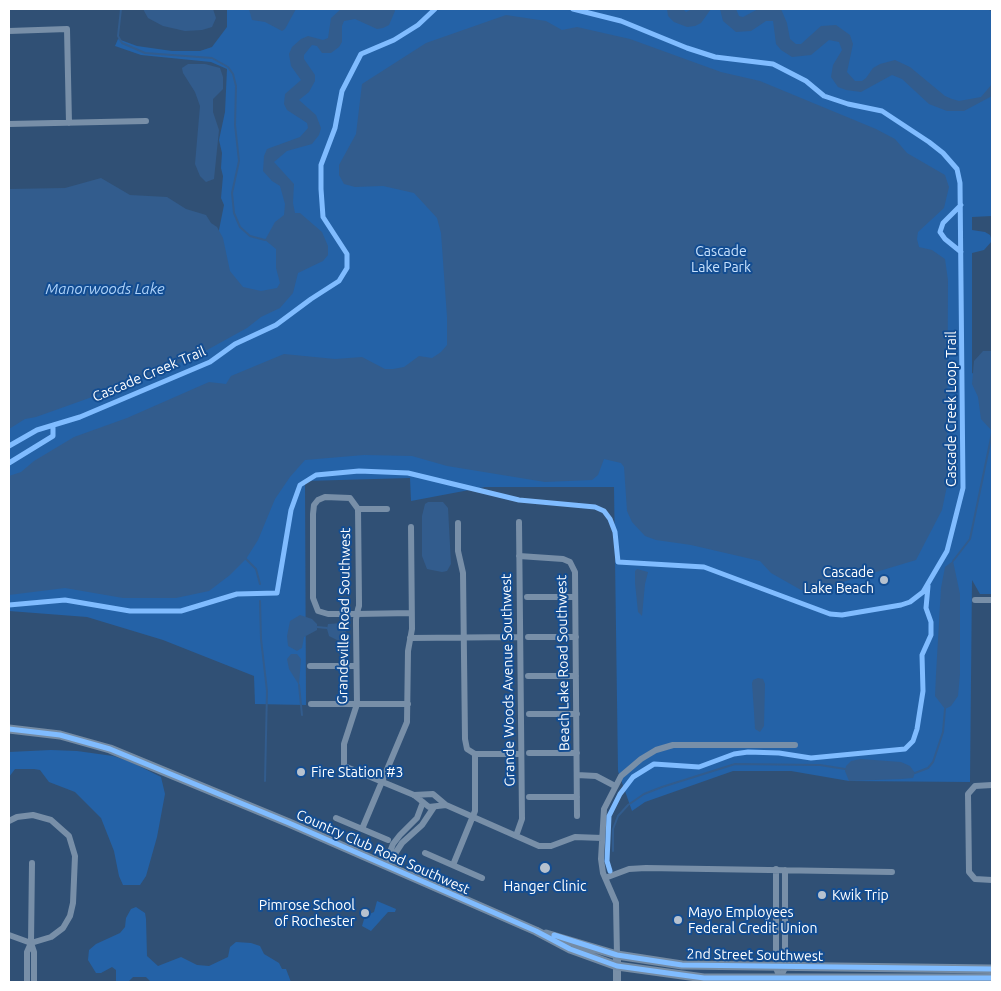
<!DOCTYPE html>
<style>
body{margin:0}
#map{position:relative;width:1001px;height:991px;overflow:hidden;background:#305075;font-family:Ubuntu,sans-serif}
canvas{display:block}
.frame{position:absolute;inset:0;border:10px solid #fff;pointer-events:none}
</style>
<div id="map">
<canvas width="1001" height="991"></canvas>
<div class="frame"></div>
</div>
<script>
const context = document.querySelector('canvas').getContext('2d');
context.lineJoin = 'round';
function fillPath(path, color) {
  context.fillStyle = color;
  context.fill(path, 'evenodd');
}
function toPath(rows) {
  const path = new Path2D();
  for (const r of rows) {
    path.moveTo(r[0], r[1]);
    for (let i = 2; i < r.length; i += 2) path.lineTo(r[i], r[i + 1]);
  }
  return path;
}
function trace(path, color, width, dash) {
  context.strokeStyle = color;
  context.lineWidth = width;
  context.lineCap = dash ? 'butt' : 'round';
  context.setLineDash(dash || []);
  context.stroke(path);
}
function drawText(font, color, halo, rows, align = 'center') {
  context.font = font + ' Ubuntu,sans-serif';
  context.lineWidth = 4;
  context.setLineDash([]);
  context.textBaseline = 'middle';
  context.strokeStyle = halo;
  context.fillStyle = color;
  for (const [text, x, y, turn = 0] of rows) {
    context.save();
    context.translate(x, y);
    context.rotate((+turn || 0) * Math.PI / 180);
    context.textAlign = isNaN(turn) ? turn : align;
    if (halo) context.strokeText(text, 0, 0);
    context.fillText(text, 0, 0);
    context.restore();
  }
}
fillPath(toPath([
 [227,9,986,9,992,11,992,216,972,217,972,230,985,232,990,235,992,241,984,250,972,253,972,373,992,384,992,594,980,594,972,580,970,782,849,781,791,771,733,771,645,802,632,811,618,771,614,487,485,487,411,501,410,478,305,481,306,705,255,704,254,676,163,640,87,617,9,611,9,345,196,345,224,205,221,198,223,176,221,168,222,153,219,140,225,112,227,69,211,62,141,55,115,46,118,39,137,46,172,51,200,51,212,47,227,27],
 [51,750,77,751,113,756,131,762,161,777,165,794,157,837,146,876,140,885,123,885,119,876,114,851,101,818,75,792,49,782,40,770,34,769,15,769,9,777,9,752],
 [377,901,396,909,395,912,388,912,371,931,362,926,365,916,374,912],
 [136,907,145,913,146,919,147,956,158,966,181,957,197,965,209,966,228,957,230,947,236,942,251,943,260,946,264,954,279,963,282,969,286,969,291,982,151,982,146,977,133,977,128,982,116,982,116,970,112,967,101,973,96,973,88,960,89,950,96,944,120,933,125,927,126,918,131,909]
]), '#2462a7');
fillPath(toPath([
 [143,9,213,9,216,18,212,27,202,30,185,31,163,26,148,18],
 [249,9,296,9,285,29,282,31,265,22,252,20],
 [341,9,394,9,395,11,389,25,383,28,377,29,355,19,344,21,342,26,342,42,339,47,331,53,322,53,317,46,312,45,304,55,304,59,315,75,315,81,309,92,299,100,316,115,321,128,319,135,312,144,287,151,274,162,294,184,293,203,295,213,300,213,322,232,328,246,328,255,323,261,298,273,293,293,280,308,261,317,247,328,198,355,137,381,36,417,25,419,9,429,9,189,65,188,101,178,130,195,167,197,186,209,206,215,211,223,217,227,223,238,230,271,243,287,261,291,277,288,280,283,276,268,276,249,265,240,275,222,284,215,285,204,280,186,272,181,263,171,264,156,267,149,300,137,308,128,307,123,287,110,284,104,285,94,301,80,291,66,289,54,292,47,301,39,308,36,323,40,328,38,331,18],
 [667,9,683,9,686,12,692,9,711,9,701,23,695,26,687,27,674,22,668,16],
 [720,9,736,9,739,16,743,17,758,9,781,9,787,23,790,39,796,44,801,44,821,26,836,25,850,35,853,44,847,72,855,81,862,81,866,78,873,68,880,64,895,60,910,67,945,96,952,99,959,101,981,97,992,84,992,96,964,111,947,111,929,104,902,79,892,75,861,92,846,90,838,87,831,77,833,65,842,50,839,42,829,40,811,55,792,57,781,50,776,44,773,21,766,21,751,31,736,32,723,21],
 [506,15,546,21,562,30,577,27,630,39,721,72,760,81,876,129,895,139,907,153,945,175,949,187,944,208,918,232,917,239,919,247,932,250,945,259,948,280,947,486,942,510,916,560,813,591,801,590,771,573,760,561,691,545,656,540,645,536,632,522,627,511,624,467,621,463,604,459,598,475,592,480,545,482,447,466,412,456,364,455,305,460,290,477,275,499,258,540,246,559,230,575,209,591,176,598,123,598,65,588,9,595,9,476,21,472,34,461,74,437,127,418,209,382,226,384,231,376,284,354,335,359,362,357,385,369,393,369,404,367,419,356,432,358,441,352,447,345,447,317,441,233,437,218,414,193,383,186,355,187,344,184,339,175,339,165,356,134,362,84,426,43],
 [188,64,205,64,220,68,223,77,223,89,213,99,213,112,219,130,214,179,206,182,200,176,195,164,200,106,195,92,183,73,182,68],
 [983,351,992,351,992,431,981,419,978,397,972,384,974,361],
 [428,502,443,502,448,508,451,564,447,571,442,572,427,569,422,556,422,516,425,504],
 [953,561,960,594,960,674,958,696,951,706,945,709,935,696,936,674,941,588,945,567],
 [637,569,648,572,645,584,642,616,638,612,635,583,635,571],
 [300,615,312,619,317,624,317,630,304,637,302,648,297,651,288,646,287,636,290,621],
 [343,623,347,634,346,640,337,640,329,636,327,629,328,624],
 [291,654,297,654,301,659,299,685,289,669,287,659],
 [758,678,763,679,765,684,764,726,760,732,755,729,754,712,752,683,753,680],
 [861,759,901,762,910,766,915,773,913,778,901,779,849,781,845,771,846,766,851,761]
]), '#325c8d');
trace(toPath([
 [121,9,118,36,122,43,145,53,212,58,228,67,233,74,236,86,235,125,239,161,232,193,234,213,240,227,250,236,265,240],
 [246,559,256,569,260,584],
 [953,561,970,539,992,433],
 [260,601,261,639,267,691,265,781],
 [317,627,327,628],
 [299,685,302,715],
 [915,773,928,768,933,762,943,732,945,709],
 [613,851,613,829,618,816,628,805,644,794,662,787,735,764,820,765,845,769]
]), '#325c8d', 2);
trace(toPath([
 [9,31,67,29,69,123],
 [9,124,146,121],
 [358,509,387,509],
 [458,523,458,551,463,573,465,739,467,749,475,754],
 [519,556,563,559,570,562,575,572,577,816],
 [527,597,575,597],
 [975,600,992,600],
 [411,613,357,614,328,614,318,611,313,598,313,514,314,505,318,500,325,497,350,498,358,509,359,602,359,606,358,609,356,619,356,624,357,704,344,744,344,766,414,795,429,807,446,805],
 [528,637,576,637],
 [410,638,519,637],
 [310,666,356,666],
 [528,676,576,676],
 [311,704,408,704],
 [529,714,577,714],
 [529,753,577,753],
 [475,754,521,754],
 [577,775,596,776,615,786],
 [992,785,975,786,968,794,969,872,975,879,992,880],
 [414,795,433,794,446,805,539,846,551,846,575,837,602,838],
 [529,797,577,797],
 [336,818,388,840],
 [9,821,17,817,33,815,51,820,69,836,75,856,73,903,70,916,63,928,51,937,31,943,9,935],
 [362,829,407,722,408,651,412,629,411,527],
 [516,836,522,819,519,522],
 [425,853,482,878],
 [453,865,475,811,475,754],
 [387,866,402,843,422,825,434,807],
 [387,866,388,857,393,844,400,835,417,818,423,802],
 [776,869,776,968,780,978],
 [605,878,629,869,646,868,892,872],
 [31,943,34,952,34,982],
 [617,955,616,903,603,873,601,859,604,809,621,776,641,759,656,750,673,745,795,745],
 [780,978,785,968,785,870],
 [27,982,27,952,31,943,32,863]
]), '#788fa8', 6);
trace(toPath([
 [617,955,617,982]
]), '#788fa8', 8);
trace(toPath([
 [9,729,60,735,110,749,289,823,536,931,570,949,617,966,704,978,992,978],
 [546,934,617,955,682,965,992,969]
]), '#748ba4', 9);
trace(toPath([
 [961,205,943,223,940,232,945,239,961,252],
 [9,446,37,430,80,417,210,362,235,344,276,325,311,299,339,281,347,268,347,254,323,217,321,189,321,165,335,128,342,91,361,54,394,40,418,25,435,9],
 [9,463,53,436,53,425],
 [9,605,65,600,130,611,181,611,237,594,277,593,291,510,300,485,316,475,359,471,408,473,519,500,595,507,604,511,610,519,615,532,618,562,704,567,830,614,842,615,901,605,910,602,923,592,947,551,963,488,960,183,957,169,943,153,929,142,882,111,848,104,824,96,806,81,773,64,715,57,687,48,621,21,573,9],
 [9,729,60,735,110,749,289,823,536,931,570,949,617,966,704,978,992,978],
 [610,871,607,861,609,816,620,794,633,777,654,764,699,767,734,754,748,752,779,753,811,758,905,749,913,741,917,729,923,691,922,655,931,635,931,622,926,608,928,586],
 [554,935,617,955,682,965,992,969]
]), '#80bcff', 5);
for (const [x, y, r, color] of [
 [884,580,5,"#b7c2cf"],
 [301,772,5,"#b7c2cf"],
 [545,868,6,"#b7c2cf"],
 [822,895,5,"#b7c2cf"],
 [365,913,5,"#b7c2cf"],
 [678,920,5,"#b7c2cf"]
]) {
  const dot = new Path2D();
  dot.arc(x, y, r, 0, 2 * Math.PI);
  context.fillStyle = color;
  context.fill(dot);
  trace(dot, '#134d92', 2);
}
drawText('14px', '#c7e1fd', '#134d92', [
 ["Cascade",721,251],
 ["Lake Park",721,267]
]);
drawText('14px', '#fff', '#134d92', [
 ["Cascade Creek Trail",149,374,-23],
 ["Cascade Creek Loop Trail",951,409,-90],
 ["Grandeville Road Southwest",344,616,-89],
 ["Beach Lake Road Southwest",563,663,-91],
 ["Grande Woods Avenue Southwest",508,680,-91],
 ["Country Club Road Southwest",383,852,24],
 ["2nd Street Southwest",755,955,1]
]);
drawText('14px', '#fff', '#134d92', [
 ["Cascade",874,572,"right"],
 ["Lake Beach",874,588,"right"],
 ["Fire Station #3",311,772],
 ["Hanger Clinic",545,886,"center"],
 ["Kwik Trip",832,895],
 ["Pimrose School",355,905,"right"],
 ["of Rochester",355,921,"right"],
 ["Mayo Employees",688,912],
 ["Federal Credit Union",688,928]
], 'left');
drawText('italic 15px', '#acd1f9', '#134d92', [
 ["Manorwoods Lake",105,289]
]);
</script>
